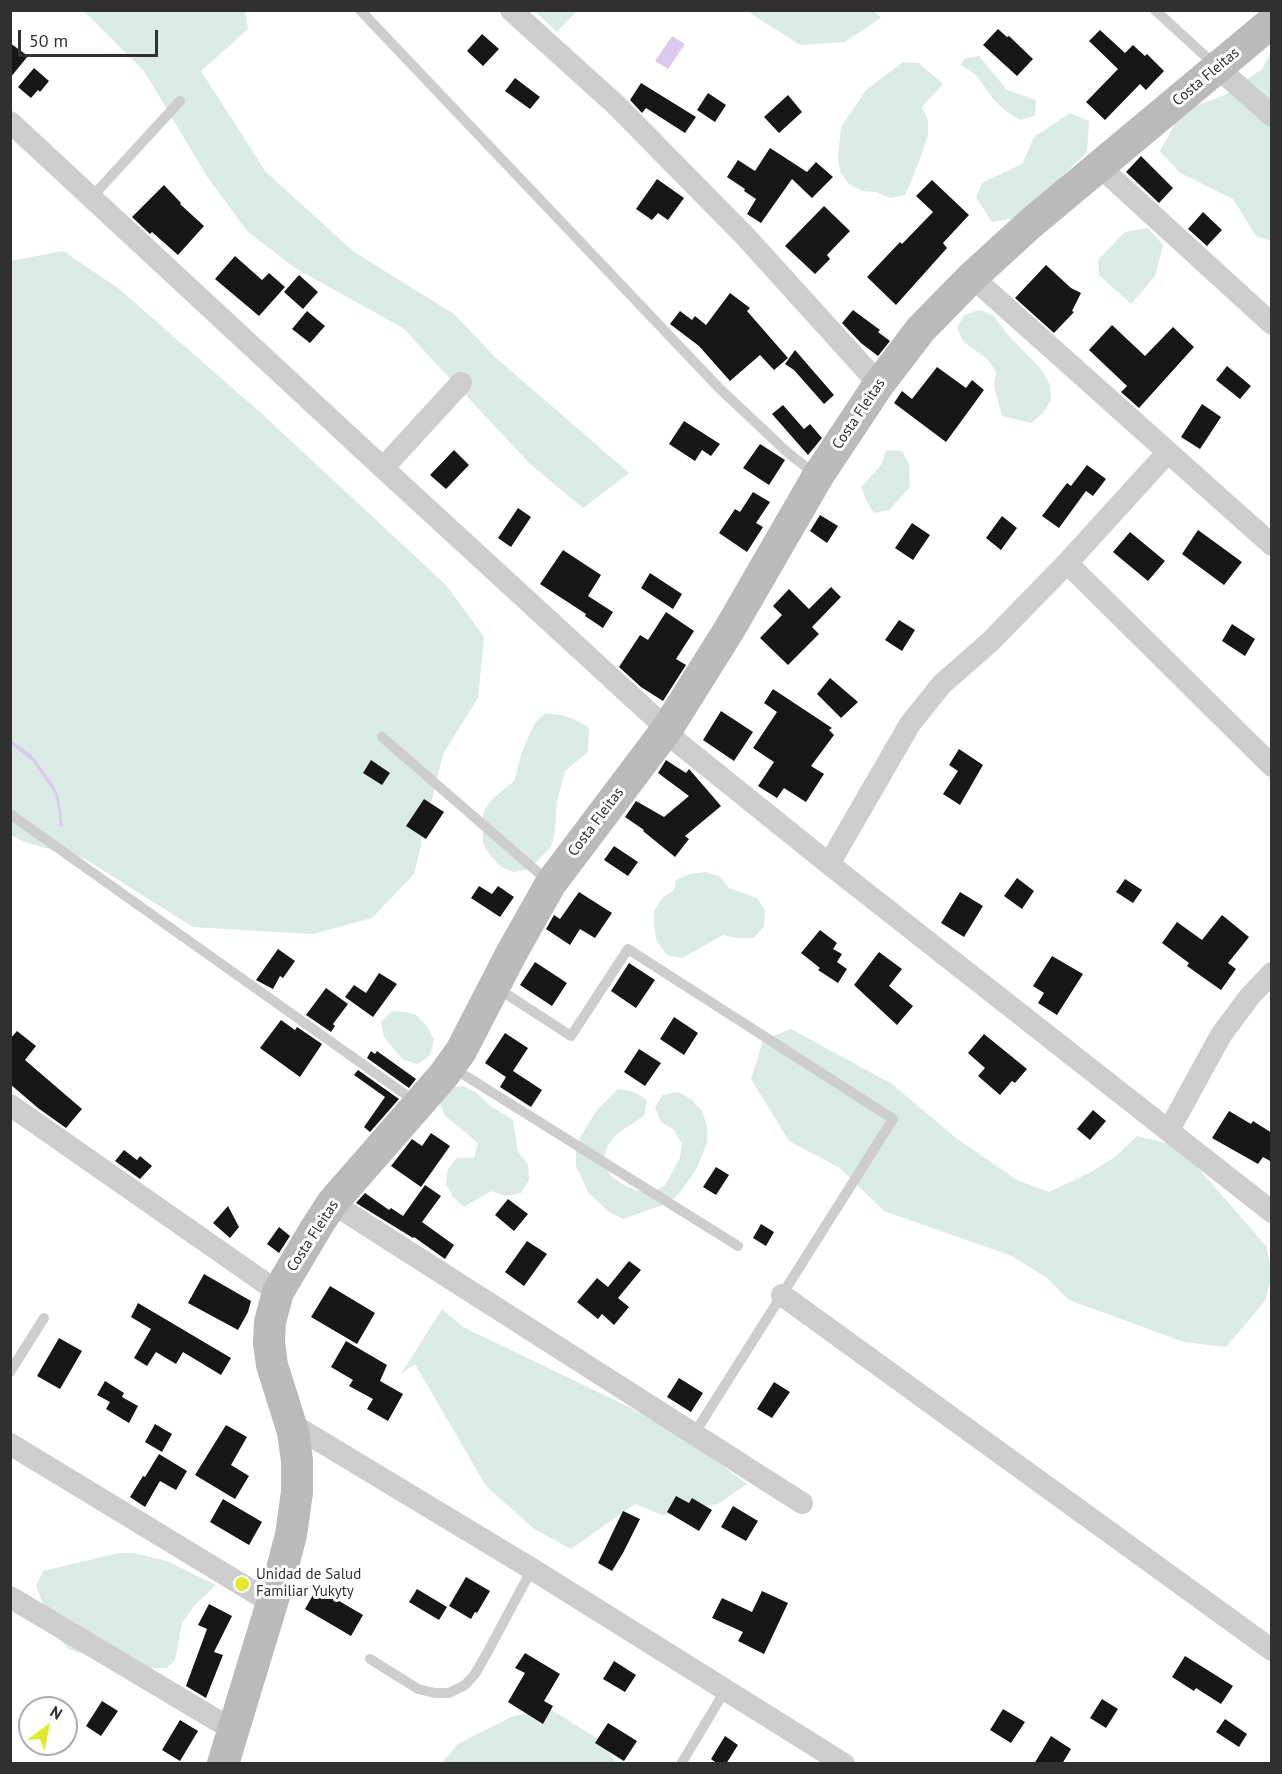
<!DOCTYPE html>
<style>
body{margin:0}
#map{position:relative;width:1282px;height:1774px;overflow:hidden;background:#fff;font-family:"PT Sans",sans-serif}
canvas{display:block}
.frame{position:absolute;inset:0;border:12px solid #303030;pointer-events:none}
.north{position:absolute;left:18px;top:1696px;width:60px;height:60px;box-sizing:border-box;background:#fff;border:2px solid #acacac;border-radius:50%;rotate:32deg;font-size:16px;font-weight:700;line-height:24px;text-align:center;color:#303030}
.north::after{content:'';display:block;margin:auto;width:21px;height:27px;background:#e0ea2e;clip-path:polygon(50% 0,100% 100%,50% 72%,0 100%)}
.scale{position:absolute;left:18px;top:30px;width:140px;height:27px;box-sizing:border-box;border:3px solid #303030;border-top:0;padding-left:8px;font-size:18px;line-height:21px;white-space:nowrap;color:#303030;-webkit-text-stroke:4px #fff;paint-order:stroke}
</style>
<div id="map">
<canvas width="1282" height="1774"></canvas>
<div class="frame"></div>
<div class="north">N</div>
<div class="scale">50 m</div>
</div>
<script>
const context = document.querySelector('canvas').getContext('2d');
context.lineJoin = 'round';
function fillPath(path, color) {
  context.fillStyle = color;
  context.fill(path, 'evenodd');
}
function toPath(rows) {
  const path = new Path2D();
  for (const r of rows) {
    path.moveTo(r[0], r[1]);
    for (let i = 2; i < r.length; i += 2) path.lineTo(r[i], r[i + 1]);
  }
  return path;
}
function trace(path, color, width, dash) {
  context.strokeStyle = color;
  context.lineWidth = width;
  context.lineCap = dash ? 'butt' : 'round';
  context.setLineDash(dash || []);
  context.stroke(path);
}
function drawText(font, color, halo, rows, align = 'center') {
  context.font = font + ' "PT Sans",sans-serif';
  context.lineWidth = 6;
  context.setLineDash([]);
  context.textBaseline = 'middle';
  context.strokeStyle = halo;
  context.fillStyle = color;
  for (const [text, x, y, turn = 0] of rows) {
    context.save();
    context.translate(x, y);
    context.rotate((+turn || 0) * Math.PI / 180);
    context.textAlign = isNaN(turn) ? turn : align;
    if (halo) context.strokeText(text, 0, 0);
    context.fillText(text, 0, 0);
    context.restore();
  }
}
fillPath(toPath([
 [84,11,245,11,248,29,201,71,266,172,354,252,454,314,495,357,629,473,583,508,531,465,403,328,295,268,247,231,208,178,144,71],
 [535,11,577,11,557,32],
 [747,11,874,11,881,18,845,42,800,45],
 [1271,52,1271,241,1256,236,1233,199,1180,173,1160,151,1182,111,1225,95,1262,69],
 [979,56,1007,90,1036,100,1035,116,1020,120,1006,111,994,100,976,75,961,65,964,59],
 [903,62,919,63,943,84,922,107,928,121,928,136,912,180,905,195,890,198,876,192,862,191,849,184,840,172,838,157,841,127,866,90],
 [1070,113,1089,121,1087,152,1020,217,992,222,976,197,982,183,1022,164,1034,137],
 [1148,228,1163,245,1155,276,1131,304,1099,275,1098,260,1125,232],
 [63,251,118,288,261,413,446,585,484,637,478,698,443,754,414,874,372,918,313,934,193,927,85,859,24,842,11,835,11,261],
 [979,310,993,315,1009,336,1043,371,1050,385,1051,400,1043,413,1031,423,1002,416,994,386,996,371,987,359,963,341,957,328,964,315],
 [886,450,902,451,909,464,910,487,889,510,874,513,866,500,861,487,881,465],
 [545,713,561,715,576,720,589,728,588,752,565,771,557,801,555,831,551,847,529,869,514,872,501,867,490,855,483,843,483,813,491,800,514,781,522,752,534,724],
 [705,872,719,876,729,888,757,898,765,910,764,926,754,938,738,938,723,935,682,958,667,955,657,942,654,927,654,911,662,898,674,890,676,880,690,874],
 [392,1011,407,1012,416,1015,427,1026,434,1040,430,1055,418,1064,403,1060,384,1037,381,1022],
 [791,1029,892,1084,956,1138,1017,1180,1049,1192,1091,1172,1115,1157,1137,1136,1179,1146,1266,1246,1272,1274,1265,1301,1226,1347,1184,1342,1069,1300,1047,1278,1012,1256,884,1211,840,1168,789,1141,751,1079,763,1040],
 [463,1086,477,1093,488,1104,513,1120,518,1152,528,1164,529,1180,521,1193,505,1196,491,1191,464,1207,453,1197,446,1184,448,1169,457,1158,474,1158,478,1143,444,1115,439,1100,447,1088],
 [618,1089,634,1092,647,1100,644,1116,618,1133,608,1145,603,1160,610,1175,622,1184,636,1190,652,1193,665,1185,680,1158,682,1144,674,1130,661,1122,655,1108,662,1095,678,1092,691,1099,702,1111,707,1126,707,1142,696,1170,678,1195,666,1204,623,1219,610,1213,588,1192,576,1166,576,1151,581,1136,597,1110],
 [442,1309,463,1327,629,1407,684,1437,747,1484,718,1504,662,1515,635,1504,571,1549,534,1529,486,1486,415,1364,401,1374],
 [118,1553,133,1553,167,1561,216,1585,195,1605,182,1623,175,1660,166,1668,127,1669,69,1649,55,1635,36,1586,43,1571],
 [552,1710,598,1739,617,1763,441,1764,458,1744,513,1716]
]), '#daeae4');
fillPath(toPath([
 [672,36,685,44,668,69,655,61],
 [10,740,31,754,54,786,59,798,63,827,60,827,57,803,54,792,33,762,11,744]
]), '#dcc9ed');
fillPath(toPath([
 [998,29,1007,37,1009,36,1033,59,1017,76,983,45],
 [1100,30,1125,53,1133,45,1145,56,1147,54,1164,71,1146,90,1140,84,1105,120,1086,102,1118,69,1089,41],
 [482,34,499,49,483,66,467,51],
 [10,43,28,56,10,78],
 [34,68,49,81,40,92,38,90,31,98,18,87],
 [515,78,540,97,530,109,505,91],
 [641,83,696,117,685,133,646,108,642,113,630,100],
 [708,93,726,105,715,122,697,110],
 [788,95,802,112,779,133,764,117],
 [770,148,807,172,816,162,833,177,812,198,792,179,761,223,747,214,756,199,744,191,745,189,727,177,738,160,755,171],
 [1141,156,1173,188,1159,203,1126,172],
 [657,179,684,198,668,220,658,213,652,220,636,209],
 [932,180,969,215,943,243,947,248,896,305,867,277,900,242,902,244,933,212,916,196],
 [164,185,181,203,180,204,204,226,178,255,152,232,150,234,132,217],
 [824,206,850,231,827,255,830,259,815,274,785,246],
 [1203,212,1222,230,1207,246,1188,229],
 [235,256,262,280,269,273,285,287,259,316,215,279],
 [1046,265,1071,288,1081,293,1072,311,1074,312,1054,333,1015,298],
 [299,275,318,292,303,309,284,292],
 [730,293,750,308,747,311,788,358,774,370,760,355,730,381,699,346,670,324,680,311,692,320,695,316,706,325],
 [853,310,880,330,878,332,890,341,878,356,861,343,842,323],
 [307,311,325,326,310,343,292,329],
 [1112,325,1145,356,1173,327,1194,347,1139,408,1121,392,1127,386,1089,350],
 [795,350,834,395,824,404,794,370,785,364],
 [1227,366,1251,386,1240,399,1216,380],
 [937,367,966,388,972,380,984,390,946,442,894,403,902,391,912,399],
 [1202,404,1221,417,1200,449,1181,437],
 [783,405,804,429,810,424,822,438,808,455,772,414],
 [684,421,720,444,711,456,702,450,695,461,669,444],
 [760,444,785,460,769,485,743,468],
 [454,450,469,465,446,489,430,475],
 [1087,465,1106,479,1093,496,1086,491,1059,528,1042,516,1067,483,1071,486],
 [753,492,770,502,756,523,763,527,747,552,719,533,735,509,740,512],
 [518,508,531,517,511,547,498,538],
 [820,515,838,526,827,543,810,531],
 [1002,516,1017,528,1001,550,986,538],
 [912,523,930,535,913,560,895,548],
 [1198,530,1242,562,1224,585,1182,554],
 [1130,532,1165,561,1148,581,1113,552],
 [563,550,601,575,588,596,613,612,603,628,585,616,586,614,540,584],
 [650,573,682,594,673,609,641,588],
 [831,587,841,597,812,627,819,634,788,665,760,638,782,615,773,606,789,589,809,609],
 [666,612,694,631,676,659,686,665,663,701,641,687,619,667,640,635,648,640],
 [899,620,915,630,902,651,885,640],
 [1232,624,1255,639,1245,656,1222,641],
 [830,678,858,702,841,718,817,694],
 [773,689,832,728,829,730,834,735,811,766,824,774,806,802,784,788,777,798,758,786,774,762,753,748,777,712,764,703],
 [721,711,753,732,734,761,703,740],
 [959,749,983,765,960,805,943,794,958,771,949,765],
 [371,760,390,773,382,785,363,773],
 [666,760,686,773,689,769,721,806,685,836,689,839,675,857,643,831,644,830,625,817,636,801,664,817,689,796,658,773],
 [424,799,444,812,426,839,406,826],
 [614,846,638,862,628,876,604,860],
 [1017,878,1034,891,1022,909,1004,896],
 [1125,879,1142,890,1133,903,1116,892],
 [479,886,492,894,498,886,514,897,500,917,471,898],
 [579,892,612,913,595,938,580,929,570,945,546,929,554,915,560,919],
 [960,892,983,906,964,937,941,923],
 [1222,915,1249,937,1228,963,1236,969,1221,990,1187,966,1189,963,1162,943,1177,922,1202,940],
 [820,930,837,943,833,949,842,954,837,962,847,969,838,983,818,970,820,968,801,953],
 [278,949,295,961,283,978,280,976,273,989,256,980],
 [879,952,902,969,889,986,913,1006,897,1025,854,985],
 [1052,956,1083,974,1057,1015,1038,1003,1044,993,1033,986],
 [535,962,567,983,552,1006,520,985],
 [629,963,655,980,636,1008,611,991],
 [379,973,397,984,373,1017,345,997,354,985,366,993],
 [326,988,348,1004,333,1024,335,1026,331,1032,306,1015],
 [674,1017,698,1033,684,1055,660,1039],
 [281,1020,295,1030,297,1027,322,1044,300,1077,260,1048],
 [17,1031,36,1046,25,1060,82,1109,66,1128,38,1108,10,1084,10,1039],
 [505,1033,528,1048,513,1071,542,1090,531,1107,500,1087,506,1077,485,1063],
 [984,1034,1027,1069,1015,1083,1012,1081,1000,1095,978,1076,985,1068,968,1053],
 [639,1049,661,1063,645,1086,624,1072],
 [371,1051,375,1054,377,1051,416,1079,409,1088,367,1058],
 [358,1070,399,1099,370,1132,364,1127,385,1097,354,1075],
 [1093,1110,1106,1121,1090,1140,1077,1129],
 [1229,1111,1251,1124,1253,1121,1272,1133,1272,1162,1263,1157,1258,1164,1212,1138],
 [431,1133,450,1146,421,1187,391,1166,412,1139,422,1146],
 [124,1150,137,1160,140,1156,152,1166,140,1179,115,1161],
 [716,1167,729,1175,716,1195,703,1187],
 [425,1185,441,1196,422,1222,454,1245,445,1259,414,1237,413,1238,356,1203,365,1193,389,1210,391,1208,403,1216],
 [508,1199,528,1214,514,1231,495,1215],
 [228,1206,239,1227,230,1238,213,1223],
 [761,1224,774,1232,766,1246,753,1238],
 [279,1227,290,1236,279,1253,267,1244],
 [527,1241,547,1254,524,1286,505,1272],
 [629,1261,641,1270,618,1298,629,1307,614,1325,602,1314,598,1319,577,1302,597,1278,608,1287],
 [204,1274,251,1301,248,1312,238,1330,188,1303],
 [330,1286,375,1313,357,1344,311,1317],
 [138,1303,231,1358,221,1375,183,1352,176,1364,156,1352,147,1366,134,1358,151,1329,131,1317],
 [59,1338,82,1351,60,1389,37,1376],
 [346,1341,387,1365,380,1381,403,1394,388,1421,367,1409,373,1399,349,1386,353,1380,331,1367],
 [679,1378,703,1393,691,1412,667,1397],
 [105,1381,124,1393,122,1397,138,1406,129,1423,106,1409,110,1402,97,1395],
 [774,1382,790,1392,772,1418,757,1409],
 [155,1424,172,1434,162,1452,145,1442],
 [226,1425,247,1437,231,1465,249,1476,235,1499,195,1475],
 [159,1454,187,1471,176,1490,160,1481,145,1507,130,1497,143,1476,145,1477],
 [676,1496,689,1503,692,1498,712,1510,699,1531,667,1512],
 [223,1499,262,1522,249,1545,210,1522],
 [733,1506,758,1521,746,1541,721,1527],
 [623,1511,640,1519,623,1553,612,1571,598,1563],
 [466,1577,490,1591,477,1613,475,1612,471,1619,449,1606],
 [317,1588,363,1615,351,1636,305,1609],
 [417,1589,447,1607,439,1620,409,1602],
 [762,1591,788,1603,764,1654,738,1641,743,1632,712,1618,722,1598,752,1612],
 [209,1604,232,1616,214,1652,223,1655,206,1698,186,1686,207,1629,198,1625],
 [525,1653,560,1674,544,1701,553,1706,543,1724,508,1702,525,1673,515,1668],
 [1185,1656,1233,1686,1221,1704,1196,1688,1194,1691,1172,1677],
 [614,1661,636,1675,625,1692,603,1679],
 [1102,1699,1118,1709,1106,1728,1090,1718],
 [102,1701,118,1711,101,1736,86,1726],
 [1003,1709,1025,1722,1011,1743,990,1730],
 [1225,1719,1247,1734,1239,1747,1216,1732],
 [180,1720,198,1731,180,1761,162,1750],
 [608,1723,637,1741,624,1761,595,1743],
 [725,1736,738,1745,726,1764,718,1764,711,1759],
 [1051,1736,1071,1749,1062,1764,1034,1764]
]), '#171717');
trace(toPath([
 [360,10,719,388,787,452,815,474],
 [1155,10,1215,65],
 [91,198,180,101],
 [382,737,549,882],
 [10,814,416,1102],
 [497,988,571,1036,628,949,893,1119,694,1434],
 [453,1068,738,1246],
 [10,1372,44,1318],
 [370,1659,418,1689,435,1693,449,1693,465,1685,475,1674,487,1653,532,1569],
 [681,1764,726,1689]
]), '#cdcdcd', 10);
trace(toPath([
 [511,10,616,105,745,236,879,384],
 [1217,67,1272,116],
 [10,122,383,468,667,729],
 [1099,166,1272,324],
 [972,277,1272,545],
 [383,468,461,383],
 [1067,563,1272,766],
 [665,732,829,864,1272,1212],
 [829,864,910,724,942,684,990,642,1067,563,1168,452],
 [10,1105,278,1292],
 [1169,1130,1221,1035,1250,996,1272,973],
 [332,1203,802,1503],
 [782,1295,1272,1650],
 [290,1423,532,1569,844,1764],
 [10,1444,272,1603],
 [10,1597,233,1730]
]), '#cdcdcd', 22);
trace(toPath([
 [223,1764,281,1573,291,1535,297,1492,297,1461,293,1432,272,1365,269,1343,270,1322,278,1292,316,1228,332,1203,443,1076,461,1051,511,954,551,883,667,729,729,630,818,476,879,384,921,329,972,277,1030,224,1272,22]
]), '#bababa', 32);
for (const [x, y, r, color] of [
 [242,1584,8,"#e0ea2e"]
]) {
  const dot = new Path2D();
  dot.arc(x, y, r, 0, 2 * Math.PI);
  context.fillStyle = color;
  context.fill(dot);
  trace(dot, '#fff', 2);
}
drawText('15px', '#303030', '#fff', [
 ["Costa Fleitas",1206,77,-40],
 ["Costa Fleitas",859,414,-56],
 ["Costa Fleitas",596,822,-53],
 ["Costa Fleitas",313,1236,-57]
]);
drawText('15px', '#303030', '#fff', [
 ["Unidad de Salud",256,1575],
 ["Familiar Yukyty",256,1592]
], 'left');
</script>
